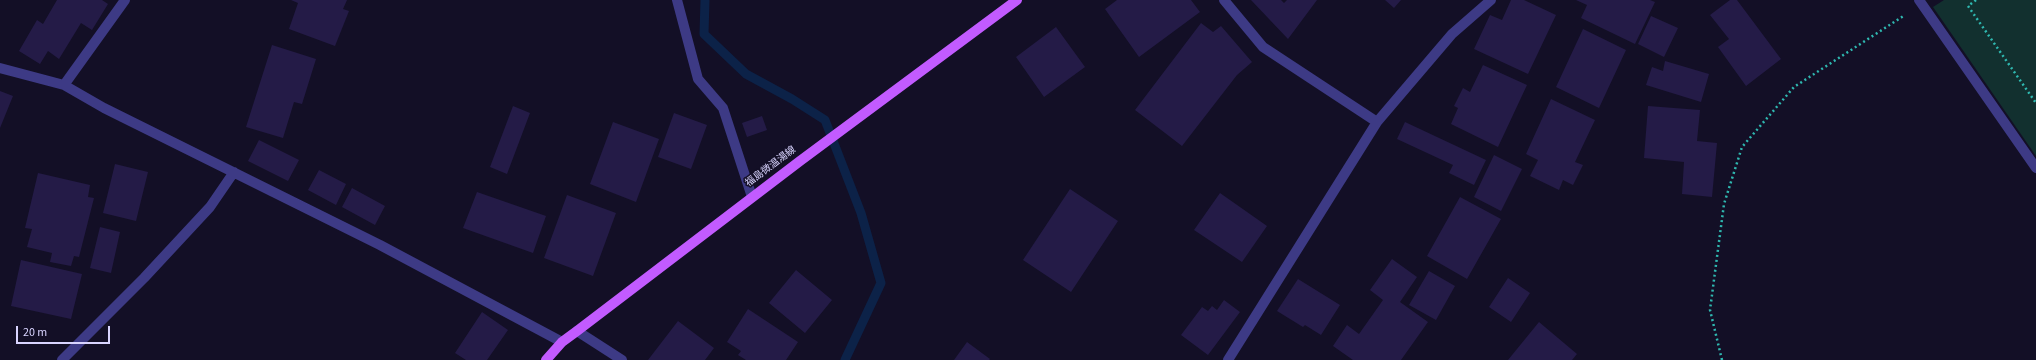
<!DOCTYPE html>
<meta charset="utf-8">
<style>
body{margin:0}
#map{position:relative;width:2036px;height:360px;overflow:hidden;background:#130f26;font-family:"Source Sans 3",sans-serif}
canvas{display:block}
.scale{position:absolute;left:16px;top:326px;width:94px;height:18px;box-sizing:border-box;border:2px solid #d9d4ff;border-top:0;padding-left:5px;font-size:12px;line-height:14px;white-space:nowrap;color:#d9d4ff;-webkit-text-stroke:3px #130f26;paint-order:stroke}
</style>
<div id="map">
<canvas width="2036" height="360"></canvas>
<div class="scale">20 m</div>
</div>
<script>
const context = document.querySelector('canvas').getContext('2d');
context.lineJoin = 'round';
function fillPath(path, color) {
  context.fillStyle = color;
  context.fill(path, 'evenodd');
}
function toPath(rows) {
  const path = new Path2D();
  for (const r of rows) {
    path.moveTo(r[0], r[1]);
    for (let i = 2; i < r.length; i += 2) path.lineTo(r[i], r[i + 1]);
  }
  return path;
}
function trace(path, color, width, dash) {
  context.strokeStyle = color;
  context.lineWidth = width;
  context.lineCap = dash ? 'butt' : 'round';
  context.setLineDash(dash || []);
  context.stroke(path);
}
function drawText(font, color, halo, rows, align = 'center') {
  context.font = font + ' "Source Sans 3","Noto Sans JP",sans-serif';
  context.lineWidth = 3;
  context.setLineDash([]);
  context.textBaseline = 'middle';
  context.strokeStyle = halo;
  context.fillStyle = color;
  for (const [text, x, y, turn = 0] of rows) {
    context.save();
    context.translate(x, y);
    context.rotate((+turn || 0) * Math.PI / 180);
    context.textAlign = isNaN(turn) ? turn : align;
    if (halo) context.strokeText(text, 0, 0);
    context.fillText(text, 0, 0);
    context.restore();
  }
}
fillPath(toPath([
 [1944,0,2036,0,2036,156,1933,7]
]), '#12302f');
trace(toPath([
 [705,0,704,34,746,74,792,99,825,120,861,213,881,283,845,360]
]), '#0c2248', 9);
fillPath(toPath([
 [57,0,102,0,108,4,92,30,81,23,59,59,48,51,40,64,19,51,37,20,43,24],
 [291,0,347,0,343,9,349,11,335,46,289,29,298,3],
 [1117,0,1191,0,1200,12,1139,57,1105,9],
 [1251,0,1281,0,1284,3,1287,0,1317,0,1288,39],
 [1385,0,1401,0,1394,8],
 [1511,0,1524,0,1556,15,1528,74,1474,49,1490,15,1502,20],
 [1576,0,1650,0,1655,2,1635,44,1581,18,1587,5],
 [1730,0,1737,0,1781,59,1746,86,1718,47,1729,39,1710,15],
 [1651,16,1678,28,1664,57,1638,44],
 [1201,23,1213,32,1221,26,1252,62,1237,75,1182,146,1135,110],
 [1056,27,1085,67,1044,97,1016,57],
 [1583,29,1626,50,1599,108,1556,87],
 [272,45,316,59,302,104,294,102,283,138,246,127],
 [1665,61,1709,74,1701,102,1646,85,1652,67,1663,71],
 [1483,65,1527,85,1498,147,1451,124,1458,108,1454,106,1463,88,1470,92],
 [0,91,13,96,0,128],
 [1551,99,1595,120,1575,162,1583,165,1573,185,1563,180,1559,190,1530,176,1538,160,1526,154],
 [513,106,530,113,507,174,490,167],
 [1648,106,1700,110,1697,141,1717,143,1712,197,1682,194,1684,162,1644,158],
 [674,113,707,125,691,169,658,157],
 [762,116,767,130,747,137,742,123],
 [613,122,659,139,636,202,590,184],
 [1405,122,1486,160,1474,185,1449,173,1453,165,1397,139],
 [259,140,299,160,288,181,248,161],
 [1494,155,1522,169,1501,211,1474,197],
 [115,164,148,172,136,221,103,213],
 [319,170,346,184,336,205,308,190],
 [38,173,90,185,88,197,94,198,79,257,74,256,71,266,50,262,52,253,27,247,32,229,25,228],
 [352,188,385,206,375,225,342,207],
 [1070,189,1118,221,1071,292,1023,260],
 [477,192,546,216,533,253,463,228],
 [1220,193,1267,226,1242,262,1194,230],
 [567,195,616,213,593,276,544,258],
 [1460,197,1501,219,1467,279,1427,256],
 [100,227,120,232,111,273,90,268],
 [1392,259,1417,277,1400,302,1428,322,1401,360,1353,360,1333,346,1347,325,1359,334,1383,300,1370,290],
 [21,260,82,274,71,319,11,306],
 [796,270,832,300,805,333,769,303],
 [1429,271,1455,286,1436,320,1409,305],
 [1508,278,1530,293,1511,322,1489,307],
 [1298,279,1340,305,1321,335,1305,325,1303,327,1277,311],
 [1224,300,1240,312,1208,355,1181,335,1202,307,1208,311,1212,306,1217,310],
 [748,309,798,342,786,360,746,360,738,355,741,351,727,342],
 [482,312,508,330,487,360,466,360,455,353],
 [678,321,714,348,705,360,648,360],
 [1539,322,1577,354,1572,360,1508,360],
 [967,342,990,359,989,360,954,360]
]), '#241b47');
trace(toPath([
 [1976,0,1968,6,2036,103],
 [1722,360,1710,310,1724,204,1742,147,1794,87,1905,15]
]), '#2fb8b0', 2.5, [2, 3]);
trace(toPath([
 [677,0,698,79,723,108,752,197],
 [1224,0,1263,47,1377,122],
 [1919,0,2036,168],
 [0,68,64,85,104,108,380,245,562,342],
 [64,85,125,0],
 [577,331,622,360],
 [62,360,144,278,210,207,234,172],
 [1228,360,1377,122,1452,34,1491,0]
]), '#3d3a85', 10);
trace(toPath([
 [546,360,562,342,577,331,800,161,1017,0]
]), '#c25bff', 10);
drawText('10px', '#d9d4ff', '#130f26', [
 ["福島微温湯線",771,167,-37]
]);
</script>
